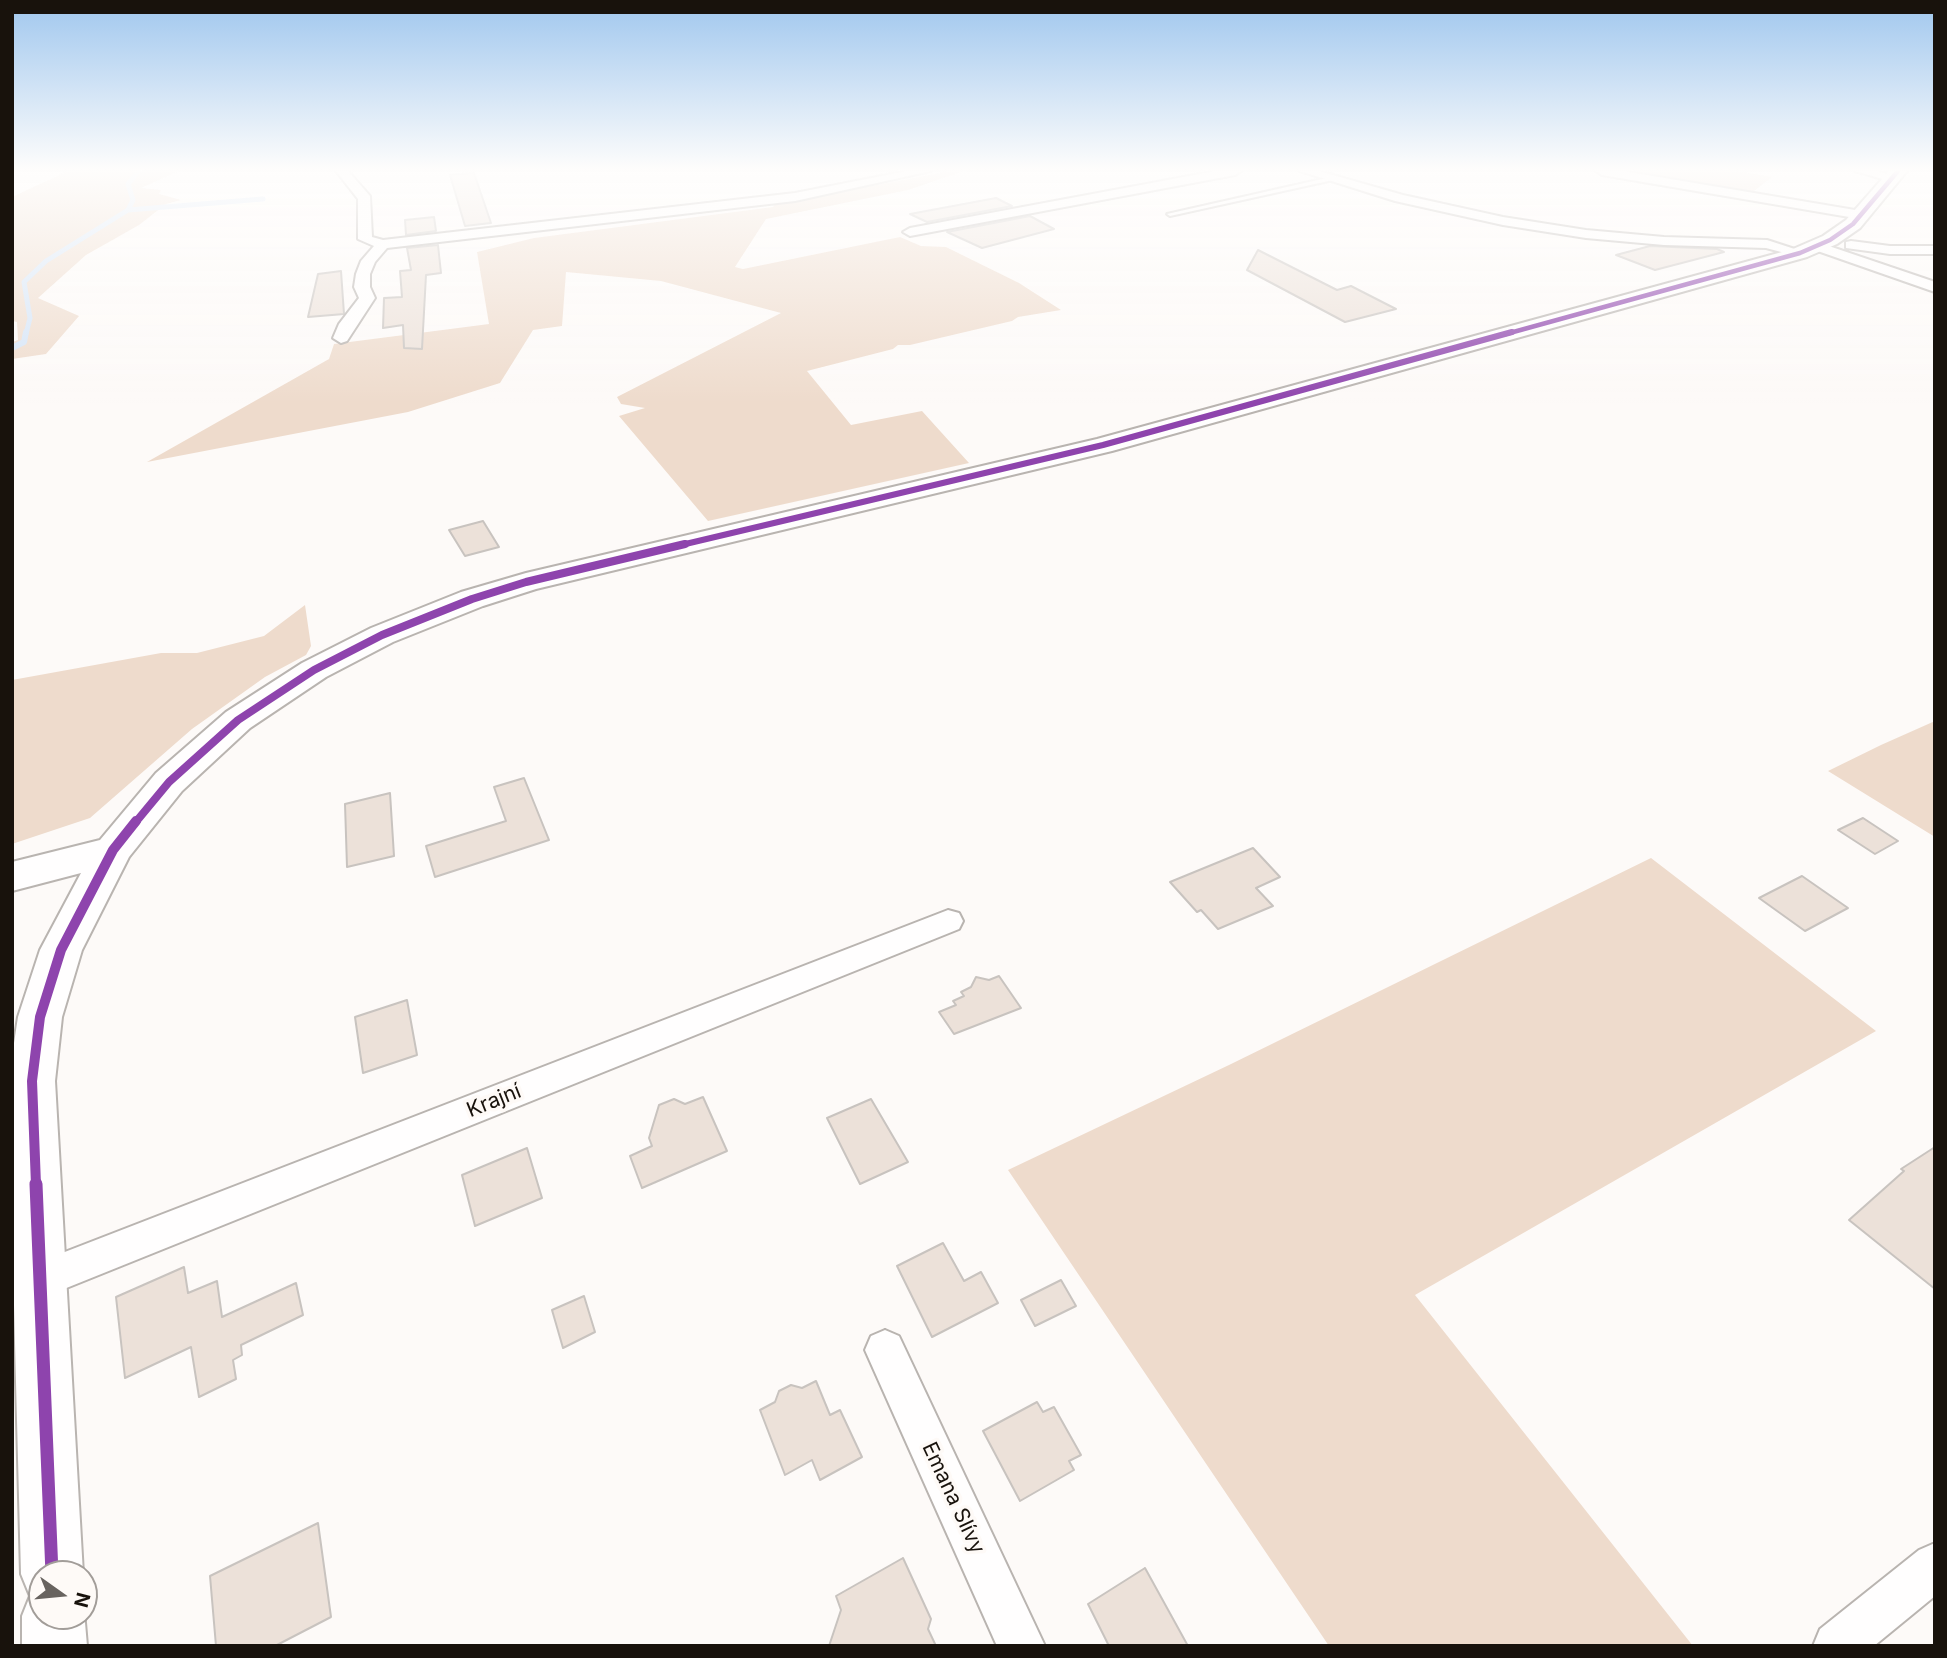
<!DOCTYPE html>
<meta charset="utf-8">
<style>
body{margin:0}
#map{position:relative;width:1947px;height:1658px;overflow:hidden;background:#fdfaf8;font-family:Inter,sans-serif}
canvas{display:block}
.frame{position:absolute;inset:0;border:14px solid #18120c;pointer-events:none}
.north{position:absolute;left:28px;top:1560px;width:70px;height:70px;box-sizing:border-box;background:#fefaf7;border:2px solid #a29d99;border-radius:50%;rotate:105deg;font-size:19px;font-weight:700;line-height:28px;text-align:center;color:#18120c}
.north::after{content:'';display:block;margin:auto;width:24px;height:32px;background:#68635f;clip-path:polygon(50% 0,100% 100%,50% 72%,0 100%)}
</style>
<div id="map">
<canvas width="1947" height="1658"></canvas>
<div class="frame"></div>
<div class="north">N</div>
</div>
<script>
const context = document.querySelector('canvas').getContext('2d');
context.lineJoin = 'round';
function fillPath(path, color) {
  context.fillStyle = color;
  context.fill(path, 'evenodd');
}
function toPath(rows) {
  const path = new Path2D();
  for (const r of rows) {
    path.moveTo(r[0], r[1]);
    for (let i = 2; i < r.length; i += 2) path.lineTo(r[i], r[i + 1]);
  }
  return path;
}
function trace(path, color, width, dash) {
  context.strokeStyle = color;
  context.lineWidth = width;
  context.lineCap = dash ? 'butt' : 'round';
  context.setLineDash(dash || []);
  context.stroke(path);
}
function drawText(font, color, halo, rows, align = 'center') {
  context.font = font + ' Inter,sans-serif';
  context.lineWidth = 7;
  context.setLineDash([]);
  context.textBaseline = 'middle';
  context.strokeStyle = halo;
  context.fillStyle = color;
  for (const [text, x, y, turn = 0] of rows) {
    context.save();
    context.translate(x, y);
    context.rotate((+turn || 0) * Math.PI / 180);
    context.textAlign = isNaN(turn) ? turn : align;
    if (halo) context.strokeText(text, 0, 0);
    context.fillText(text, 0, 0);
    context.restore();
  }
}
fillPath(toPath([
 [68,171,179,171,141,188,161,190,159,194,181,200,166,204,139,225,86,255,38,298,79,316,46,354,12,359,12,342,18,340,17,322,12,321,12,197],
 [951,171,964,171,908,190,766,219,735,267,743,269,900,237,921,246,946,247,1019,283,1061,310,1018,317,1012,321,910,345,898,345,893,349,807,371,851,425,922,411,969,463,708,521,619,416,645,408,621,404,617,397,781,313,661,281,566,272,562,326,533,330,500,383,408,412,147,462,329,359,334,344,489,324,477,252,534,238,773,207,775,204],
 [1617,171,1734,171,1772,177,1750,194],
 [305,605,311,646,306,655,265,677,192,729,90,818,12,844,12,680,161,653,197,653,264,636],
 [1935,721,1935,837,1828,771,1881,745],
 [1651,858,1876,1031,1415,1295,1693,1646,1329,1646,1008,1170,1229,1065]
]), '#eedbcc');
trace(toPath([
 [128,210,263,199],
 [26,334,30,318,24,282,46,261,128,210,133,200,128,184,139,171]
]), '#d4e4f7', 5);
trace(toPath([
 [12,348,24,342,26,332]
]), '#d4e4f7', 6);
const building = toPath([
 [474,173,491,223,465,226,450,175,474,173],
 [996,198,1012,206,927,222,910,214,996,198],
 [1030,216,1054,229,982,248,947,232,1030,216],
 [434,217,436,231,406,235,405,220,434,217],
 [438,245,441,273,426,275,422,349,404,348,403,325,383,328,384,298,402,297,400,271,411,270,407,248,438,245],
 [1650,246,1717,249,1724,252,1655,270,1616,255,1650,246],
 [1258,250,1337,290,1351,286,1396,309,1345,322,1247,270,1258,250],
 [341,271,344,314,308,317,318,274,341,271],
 [483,521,499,547,465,556,449,530,483,521],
 [524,778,549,840,435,877,426,846,506,821,494,787,524,778],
 [390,793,394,856,347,867,345,804,390,793],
 [1863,818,1898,841,1875,854,1838,830,1863,818],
 [1253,848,1280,877,1256,888,1273,906,1218,929,1201,910,1197,912,1170,882,1253,848],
 [1802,876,1848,908,1805,931,1759,898,1802,876],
 [999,976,1021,1008,954,1034,939,1012,956,1005,953,1001,964,996,961,992,971,987,976,977,989,980,999,976],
 [407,1000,417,1055,363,1073,355,1017,407,1000],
 [703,1097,727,1151,642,1188,630,1156,652,1146,649,1138,659,1105,674,1099,685,1104,703,1097],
 [871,1099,908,1162,860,1184,827,1118,871,1099],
 [1935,1147,1935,1289,1849,1220,1904,1171,1901,1169,1935,1147],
 [527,1148,542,1198,475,1226,462,1175,527,1148],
 [943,1243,964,1281,981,1272,998,1303,932,1337,897,1266,943,1243],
 [184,1267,188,1293,217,1281,222,1317,296,1283,303,1315,241,1345,242,1355,233,1360,236,1379,199,1397,191,1347,125,1378,116,1297,184,1267],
 [1061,1280,1076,1306,1035,1326,1021,1300,1061,1280],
 [584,1296,595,1332,563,1348,552,1310,584,1296],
 [816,1381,830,1415,840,1410,862,1457,820,1480,812,1460,785,1475,760,1410,775,1402,779,1391,791,1385,802,1388,816,1381],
 [1037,1402,1043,1412,1054,1407,1081,1455,1069,1461,1074,1470,1020,1501,983,1431,1037,1402],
 [318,1523,331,1617,275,1646,216,1646,210,1576,318,1523],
 [903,1558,931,1619,928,1629,936,1646,829,1646,841,1610,836,1596,903,1558],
 [1145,1568,1188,1646,1109,1646,1088,1604,1145,1568]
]);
fillPath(building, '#ece1d9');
trace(building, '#c8c3bf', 2);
const lane = toPath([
 [1331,177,1333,180,1170,216,1167,214,1331,177]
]);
const street = toPath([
 [336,171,348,171,370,196,372,237,383,240,795,193,907,171,931,171,795,201,387,248,375,262,370,274,370,287,375,298,347,341,341,343,333,338,339,324,359,298,354,287,356,274,361,261,374,246,358,239,358,199,336,171],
 [1216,171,1241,171,1235,175,910,236,903,232,910,228,1216,171],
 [1300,171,1319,171,1403,195,1503,217,1586,230,1664,237,1767,240,1807,253,1800,257,1766,248,1664,245,1586,238,1503,225,1395,201,1300,171],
 [1596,171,1623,171,1861,211,1868,215,1861,219,1602,175,1596,171],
 [1855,171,1877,171,1899,178,1893,182,1855,171],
 [1851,241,1890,246,1935,246,1935,254,1890,254,1846,248,1846,242,1851,241],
 [1817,242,1935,282,1935,292,1812,249,1810,246,1817,242],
 [948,910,959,913,963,921,959,929,54,1293,40,1299,26,1293,21,1280,26,1267,948,910],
 [885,1330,899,1336,1045,1646,997,1646,865,1350,871,1336,885,1330],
 [1935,1543,1935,1596,1874,1646,1813,1646,1820,1629,1919,1550,1935,1543]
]);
const secondary = toPath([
 [1889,171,1907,171,1860,228,1837,244,1807,257,1112,451,536,589,483,606,393,642,326,677,250,728,182,791,129,857,82,950,62,1017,55,1081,83,1574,42,1574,42,1616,84,1616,84,1611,87,1646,22,1646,22,1616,30,1596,21,1574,12,1228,12,1056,18,1017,40,950,81,873,12,891,12,862,100,840,156,773,226,712,302,663,371,628,461,592,526,573,1097,439,1793,249,1823,236,1846,220,1889,171]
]);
trace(lane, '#b9b4b0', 4);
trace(street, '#b9b4b0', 4);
trace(secondary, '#b9b4b0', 4);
fillPath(lane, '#fffefe');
fillPath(street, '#fffefe');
fillPath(secondary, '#fffefe');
trace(toPath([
 [1506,334,1800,253,1830,240,1853,224,1898,171]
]), '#8e44ad', 4.5);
trace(toPath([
 [677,546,1103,445,1512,332]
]), '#8e44ad', 6);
trace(toPath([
 [135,823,169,782,238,720,314,670,382,635,472,599,526,582,685,544]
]), '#8e44ad', 8);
trace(toPath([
 [36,1185,32,1081,40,1017,61,950,113,850,136,821]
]), '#8e44ad', 10);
trace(toPath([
 [36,1184,52,1574]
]), '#8e44ad', 13);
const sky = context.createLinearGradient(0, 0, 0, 403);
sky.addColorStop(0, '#a0c7ee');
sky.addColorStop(0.42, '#fefdfc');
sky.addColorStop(1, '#fefdfc00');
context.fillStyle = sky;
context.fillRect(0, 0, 1947, 403);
drawText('21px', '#18120c', '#fefaf7', [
 ["Krajní",494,1101,-22],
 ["Emana Slívy",953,1498,65]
]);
</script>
